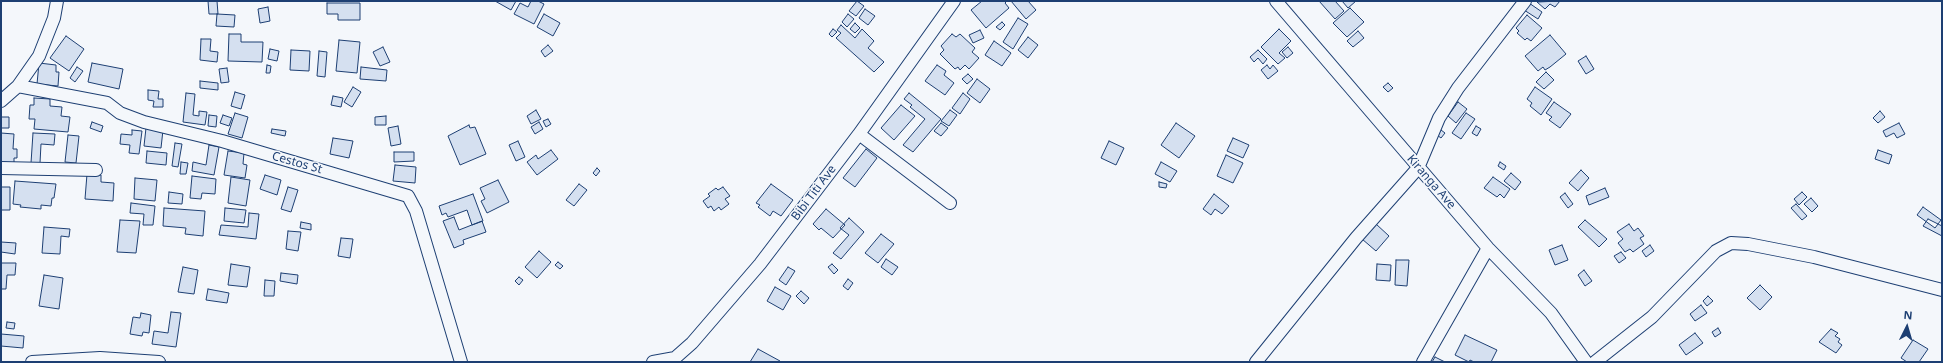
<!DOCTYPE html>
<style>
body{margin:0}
#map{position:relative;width:1943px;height:363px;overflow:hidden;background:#f4f7fb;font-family:"Noto Sans",sans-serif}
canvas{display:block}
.frame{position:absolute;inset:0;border:2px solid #1d3f73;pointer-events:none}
.north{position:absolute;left:1887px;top:307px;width:40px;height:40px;-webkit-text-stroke:3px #f4f7fb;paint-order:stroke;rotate:5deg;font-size:11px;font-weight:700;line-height:16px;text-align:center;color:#1d3f73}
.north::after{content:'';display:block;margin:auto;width:14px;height:18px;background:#1d3f73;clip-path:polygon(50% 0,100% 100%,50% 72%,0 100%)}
</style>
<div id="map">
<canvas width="1943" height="363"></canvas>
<div class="frame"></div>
<div class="north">N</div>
</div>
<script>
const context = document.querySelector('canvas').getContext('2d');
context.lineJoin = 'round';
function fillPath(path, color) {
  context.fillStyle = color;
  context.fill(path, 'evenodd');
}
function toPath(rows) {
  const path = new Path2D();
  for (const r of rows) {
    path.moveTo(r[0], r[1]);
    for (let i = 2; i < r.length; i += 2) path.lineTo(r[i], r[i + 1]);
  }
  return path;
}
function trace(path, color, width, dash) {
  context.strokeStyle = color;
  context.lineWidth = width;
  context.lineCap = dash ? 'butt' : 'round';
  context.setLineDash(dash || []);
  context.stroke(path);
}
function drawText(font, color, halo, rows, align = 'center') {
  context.font = font + ' "Noto Sans",sans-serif';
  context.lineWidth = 3;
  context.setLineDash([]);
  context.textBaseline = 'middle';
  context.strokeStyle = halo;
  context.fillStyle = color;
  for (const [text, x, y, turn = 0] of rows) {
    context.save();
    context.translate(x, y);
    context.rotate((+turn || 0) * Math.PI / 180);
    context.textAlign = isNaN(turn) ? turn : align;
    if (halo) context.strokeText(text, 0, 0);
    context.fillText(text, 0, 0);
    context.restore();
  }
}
const building = toPath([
 [208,1,217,1,218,14,209,14,208,1],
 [495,1,516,1,511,10,495,1],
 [531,1,538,1,544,4,534,24,514,14,520,3,528,7,531,1],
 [857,1,864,6,856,16,849,11,857,1],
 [982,1,1007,1,1005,3,1009,8,986,28,971,10,982,1],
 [1011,1,1028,1,1036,10,1026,19,1011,1],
 [1319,1,1335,1,1344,11,1335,19,1319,1],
 [1342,1,1356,1,1348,8,1342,1],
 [1560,1,1555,7,1550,4,1545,9,1537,2,1560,1],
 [327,3,360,3,360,20,338,20,338,14,327,14,327,3],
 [1529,3,1542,12,1538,19,1524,10,1529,3],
 [268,7,270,21,260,23,258,9,268,7],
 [1350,8,1364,22,1347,37,1333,23,1350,8],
 [865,9,875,16,868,25,859,18,865,9],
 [217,14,235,15,234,27,216,26,217,14],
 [544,14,560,23,553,36,537,27,544,14],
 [848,14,854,19,847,27,842,22,848,14],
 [1527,15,1542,28,1531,41,1527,38,1525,40,1517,33,1519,31,1516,28,1527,15],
 [1018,18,1028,24,1013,49,1003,42,1018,18],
 [1002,22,1005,25,1000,30,996,27,1002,22],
 [855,23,860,28,855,33,850,29,855,23],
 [841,25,855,38,862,29,874,41,868,48,884,62,874,72,836,38,841,33,837,30,841,25],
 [833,29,837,32,832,37,829,34,833,29],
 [1279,29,1291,41,1279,53,1285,58,1278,64,1261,47,1279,29],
 [980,30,984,38,973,43,969,35,980,30],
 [1358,31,1364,38,1353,47,1347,41,1358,31],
 [229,34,241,34,241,42,263,42,262,62,228,61,229,34],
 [952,34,956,37,960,34,975,48,972,52,979,58,969,69,965,65,960,70,958,67,955,69,940,54,944,50,941,46,952,34],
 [1550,35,1566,54,1550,67,1545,70,1543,67,1538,71,1525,56,1550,35],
 [66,36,84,49,69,71,50,58,66,36],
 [1028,37,1038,45,1028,58,1018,50,1028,37],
 [201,39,211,39,210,51,218,52,217,62,200,60,201,39],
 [339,40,360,42,357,73,336,71,339,40],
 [994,41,1011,53,1002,66,985,55,994,41],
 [548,45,553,51,545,57,541,51,548,45],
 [383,47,390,62,380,66,373,52,383,47],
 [1288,47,1293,53,1287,58,1282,52,1288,47],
 [270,49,279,51,277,61,268,59,270,49],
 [291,50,310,51,309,71,290,70,291,50],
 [1258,50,1267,59,1263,64,1258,58,1254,62,1250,57,1258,50],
 [319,51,327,52,325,77,317,76,319,51],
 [1586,56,1594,69,1586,74,1578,61,1586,56],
 [39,63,56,65,56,72,59,72,58,86,37,84,39,63],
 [92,63,123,69,119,89,88,82,92,63],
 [267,65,271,66,270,73,266,73,267,65],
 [937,65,946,71,944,75,954,83,945,95,925,81,937,65],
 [1267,65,1270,69,1273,65,1278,71,1268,79,1261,70,1267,65],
 [77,67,83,71,75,82,70,78,77,67],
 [361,67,387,70,386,81,360,79,361,67],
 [227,68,229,82,221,83,219,69,227,68],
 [1546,72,1554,80,1544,89,1536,82,1546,72],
 [968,74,973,79,967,84,962,79,968,74],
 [977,79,990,89,980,103,967,93,977,79],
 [200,81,218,83,218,90,200,88,200,81],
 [1388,83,1393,88,1388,92,1383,87,1388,83],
 [353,87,361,92,352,107,344,102,353,87],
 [1535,87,1552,99,1541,115,1530,106,1532,103,1527,99,1535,87],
 [148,90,159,91,158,99,163,99,163,107,153,107,154,101,148,100,148,90],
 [235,92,245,95,241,109,231,106,235,92],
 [186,93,195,94,193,115,199,116,199,111,207,112,205,125,183,122,186,93],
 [909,93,941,119,913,152,903,145,925,119,910,107,912,105,904,99,909,93],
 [963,93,970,99,960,114,952,108,963,93],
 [333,96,343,98,341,107,331,105,333,96],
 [34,98,50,99,50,106,62,107,61,116,70,117,68,132,34,129,35,119,29,119,30,105,34,105,34,98],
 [1458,102,1467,109,1456,123,1448,116,1458,102],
 [1554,102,1571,114,1560,128,1549,120,1552,117,1546,113,1554,102],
 [901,105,915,116,894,140,881,128,901,105],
 [536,110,541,119,531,124,527,116,536,110],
 [950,110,957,115,949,126,941,121,950,110],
 [1880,111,1885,117,1878,123,1873,118,1880,111],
 [235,113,248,117,242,138,228,134,235,113],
 [1466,113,1475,119,1461,139,1452,133,1466,113],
 [209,115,217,116,216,127,208,126,209,115],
 [223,115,232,118,229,126,220,123,223,115],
 [386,116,386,125,375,125,375,117,386,116],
 [1,117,9,117,9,128,1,128,1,117],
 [548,119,551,124,546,127,543,121,548,119],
 [92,122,103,126,101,132,90,128,92,122],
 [539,122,543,129,535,134,531,127,539,122],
 [941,123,948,128,941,136,934,131,941,123],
 [1176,123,1195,136,1179,158,1161,145,1176,123],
 [1899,123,1905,134,1897,138,1894,133,1886,137,1883,131,1899,123],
 [469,125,470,128,475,127,486,154,460,165,448,136,469,125],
 [398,126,401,144,391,146,388,128,398,126],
 [1476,126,1481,129,1477,136,1472,133,1476,126],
 [146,128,163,130,161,148,144,146,146,128],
 [272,129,286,131,285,136,271,133,272,129],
 [132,130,142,131,139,154,129,153,130,145,120,144,121,134,132,135,132,130],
 [1441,130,1445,133,1441,138,1437,135,1441,130],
 [1,133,14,134,13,149,17,149,17,158,14,158,14,163,1,162,1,133],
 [33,133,55,134,54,145,41,144,40,163,31,163,33,133],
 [68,135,79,136,76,163,65,162,68,135],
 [333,138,353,141,349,158,330,154,333,138],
 [1233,138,1249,145,1243,158,1227,151,1233,138],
 [518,141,525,157,516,161,509,145,518,141],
 [1109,141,1124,148,1116,165,1101,158,1109,141],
 [175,143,182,144,178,167,172,166,175,143],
 [209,145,219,147,214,175,192,171,193,162,206,165,209,145],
 [866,149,877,158,855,187,843,178,866,149],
 [551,150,558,159,537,175,527,162,536,155,538,159,551,150],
 [1878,150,1892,155,1889,164,1875,159,1878,150],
 [147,151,167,153,166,165,146,163,147,151],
 [228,151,244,153,243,164,247,165,245,178,224,175,228,151],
 [394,152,414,152,414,161,394,162,394,152],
 [1226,155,1243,163,1233,183,1217,176,1226,155],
 [181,162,188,163,186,174,180,174,181,162],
 [1161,162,1177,171,1170,182,1155,174,1161,162],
 [1500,162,1506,166,1504,170,1498,166,1500,162],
 [395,165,416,167,415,183,393,181,395,165],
 [597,168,600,171,596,176,593,173,597,168],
 [1581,170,1589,178,1578,191,1569,183,1581,170],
 [1511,173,1521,182,1515,190,1504,181,1511,173],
 [87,174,101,175,101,182,114,183,113,201,85,199,87,174],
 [265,175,281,180,277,195,260,189,265,175],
 [192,176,216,179,215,194,202,193,201,199,190,198,192,176],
 [231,177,250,180,246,206,228,203,231,177],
 [1493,177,1510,189,1504,198,1500,194,1497,197,1484,188,1493,177],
 [135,178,157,180,155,201,134,199,135,178],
 [498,180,509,202,487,213,481,201,485,199,480,188,498,180],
 [15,181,56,184,54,198,52,198,51,206,41,205,41,209,20,207,21,205,13,204,15,181],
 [1159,182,1167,184,1166,188,1159,187,1159,182],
 [579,184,587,190,574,206,566,200,579,184],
 [771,184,793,200,781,216,773,211,770,216,758,207,760,205,756,203,771,184],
 [1,187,10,187,10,210,1,210,1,187],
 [288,187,298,190,291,212,281,209,288,187],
 [723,187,730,196,725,199,729,204,721,210,719,207,714,211,711,206,708,208,703,201,710,196,708,194,716,188,718,190,723,187],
 [1605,188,1609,197,1589,205,1586,196,1605,188],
 [169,192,183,194,182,204,168,203,169,192],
 [1802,192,1807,197,1799,205,1794,199,1802,192],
 [1565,193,1573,204,1568,208,1560,197,1565,193],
 [473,194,483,221,472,225,467,210,448,217,446,213,442,215,439,206,473,194],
 [1214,194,1229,206,1222,214,1215,209,1211,215,1203,209,1214,194],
 [1811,198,1818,206,1812,212,1804,204,1811,198],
 [131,203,155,206,153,225,143,225,144,214,130,213,131,203],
 [1796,204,1807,216,1802,220,1791,208,1796,204],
 [1923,207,1941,220,1935,228,1917,215,1923,207],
 [164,208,205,211,203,236,185,234,186,228,163,226,164,208],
 [225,208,246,210,244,223,224,221,225,208],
 [826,209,845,225,833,238,821,228,819,230,813,224,826,209],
 [249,213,259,214,256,239,219,235,221,225,248,227,249,213],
 [454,217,459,230,482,221,486,232,463,240,464,244,454,248,443,221,454,217],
 [849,218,864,232,841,259,833,253,849,235,840,228,849,218],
 [1928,219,1942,226,1942,236,1923,226,1928,219],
 [120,220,140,221,136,253,117,252,120,220],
 [1585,220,1607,239,1599,247,1578,227,1585,220],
 [301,222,311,224,311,230,300,228,301,222],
 [1376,224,1389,236,1376,251,1362,239,1376,224],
 [1629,224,1634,231,1638,228,1644,236,1640,238,1644,244,1633,252,1630,249,1625,252,1618,243,1623,239,1617,232,1629,224],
 [44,227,70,229,69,237,61,236,60,254,42,253,44,227],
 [288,231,301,232,298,251,286,249,288,231],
 [881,234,894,244,878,263,865,253,881,234],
 [341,238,353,239,350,258,338,256,341,238],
 [1,242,16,243,15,254,1,252,1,242],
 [1562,245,1568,260,1555,265,1549,250,1562,245],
 [1650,245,1654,251,1646,257,1642,251,1650,245],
 [539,251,551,262,537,278,525,267,539,251],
 [1621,252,1626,258,1619,263,1614,256,1621,252],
 [886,259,898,267,892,275,881,267,886,259],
 [1396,260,1409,260,1407,286,1395,285,1396,260],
 [558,262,563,266,560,269,555,265,558,262],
 [1,263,16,263,15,275,7,275,6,289,1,289,1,263],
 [231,264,250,267,247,287,228,285,231,264],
 [832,264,838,270,834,274,828,267,832,264],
 [1377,264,1391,265,1390,281,1376,280,1377,264],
 [183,267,198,270,194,294,178,292,183,267],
 [788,267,795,271,786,285,779,280,788,267],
 [1584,270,1592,281,1585,286,1578,275,1584,270],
 [281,273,298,275,297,284,280,281,281,273],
 [44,275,63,278,59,309,39,306,44,275],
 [519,277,523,280,519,285,515,281,519,277],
 [848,279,853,283,848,290,843,286,848,279],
 [265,280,275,281,274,296,264,296,265,280],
 [1760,285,1772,297,1760,310,1747,298,1760,285],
 [775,287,791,296,783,310,767,301,775,287],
 [208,289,229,293,227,303,206,300,208,289],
 [801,291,809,298,804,304,796,296,801,291],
 [1708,296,1713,301,1707,306,1703,301,1708,296],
 [1701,305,1707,313,1695,321,1690,314,1701,305],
 [171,312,181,313,176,347,152,344,154,331,168,333,171,312],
 [141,313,151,315,149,333,143,332,142,336,130,334,133,317,140,318,141,313],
 [7,322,15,323,14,329,6,328,7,322],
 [1718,328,1721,333,1715,337,1712,332,1718,328],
 [1831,329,1838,333,1835,336,1840,339,1838,342,1842,345,1836,353,1819,342,1831,329],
 [1695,333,1703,343,1686,355,1679,345,1695,333],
 [1,334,24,336,23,348,1,346,1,334],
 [1465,335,1497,350,1491,362,1474,362,1470,360,1469,362,1455,355,1465,335],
 [1913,340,1928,349,1919,362,1907,362,1901,358,1913,340],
 [758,349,780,361,779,362,750,362,758,349],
 [1435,357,1445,362,1432,362,1435,357]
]);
fillPath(building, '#d5e0f0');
trace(building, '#1d3f73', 1);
const minor = toPath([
 [1276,1,1488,248,1551,313,1586,362],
 [18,86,107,103,120,113,144,122,222,141,408,196,416,211,461,362],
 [1,101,18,86,39,56,54,18,57,1],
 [859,134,950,203],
 [1,168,96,170],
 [32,362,100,358,159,362],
 [653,362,675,358,692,343,760,264,859,134,954,1],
 [1256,362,1356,238,1418,168,1439,118,1458,88,1525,1],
 [1423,362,1488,248],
 [1595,362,1652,317,1716,251,1731,243,1748,244,1814,257,1942,290]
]);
trace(minor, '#1d3f73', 14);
trace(minor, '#f4f7fb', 12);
drawText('12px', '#1d3f73', '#f4f7fb', [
 ["Cestos St",297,163,16],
 ["Kiranga Ave",1431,182,49],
 ["Bibi Titi Ave",814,193,-53]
]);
</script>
